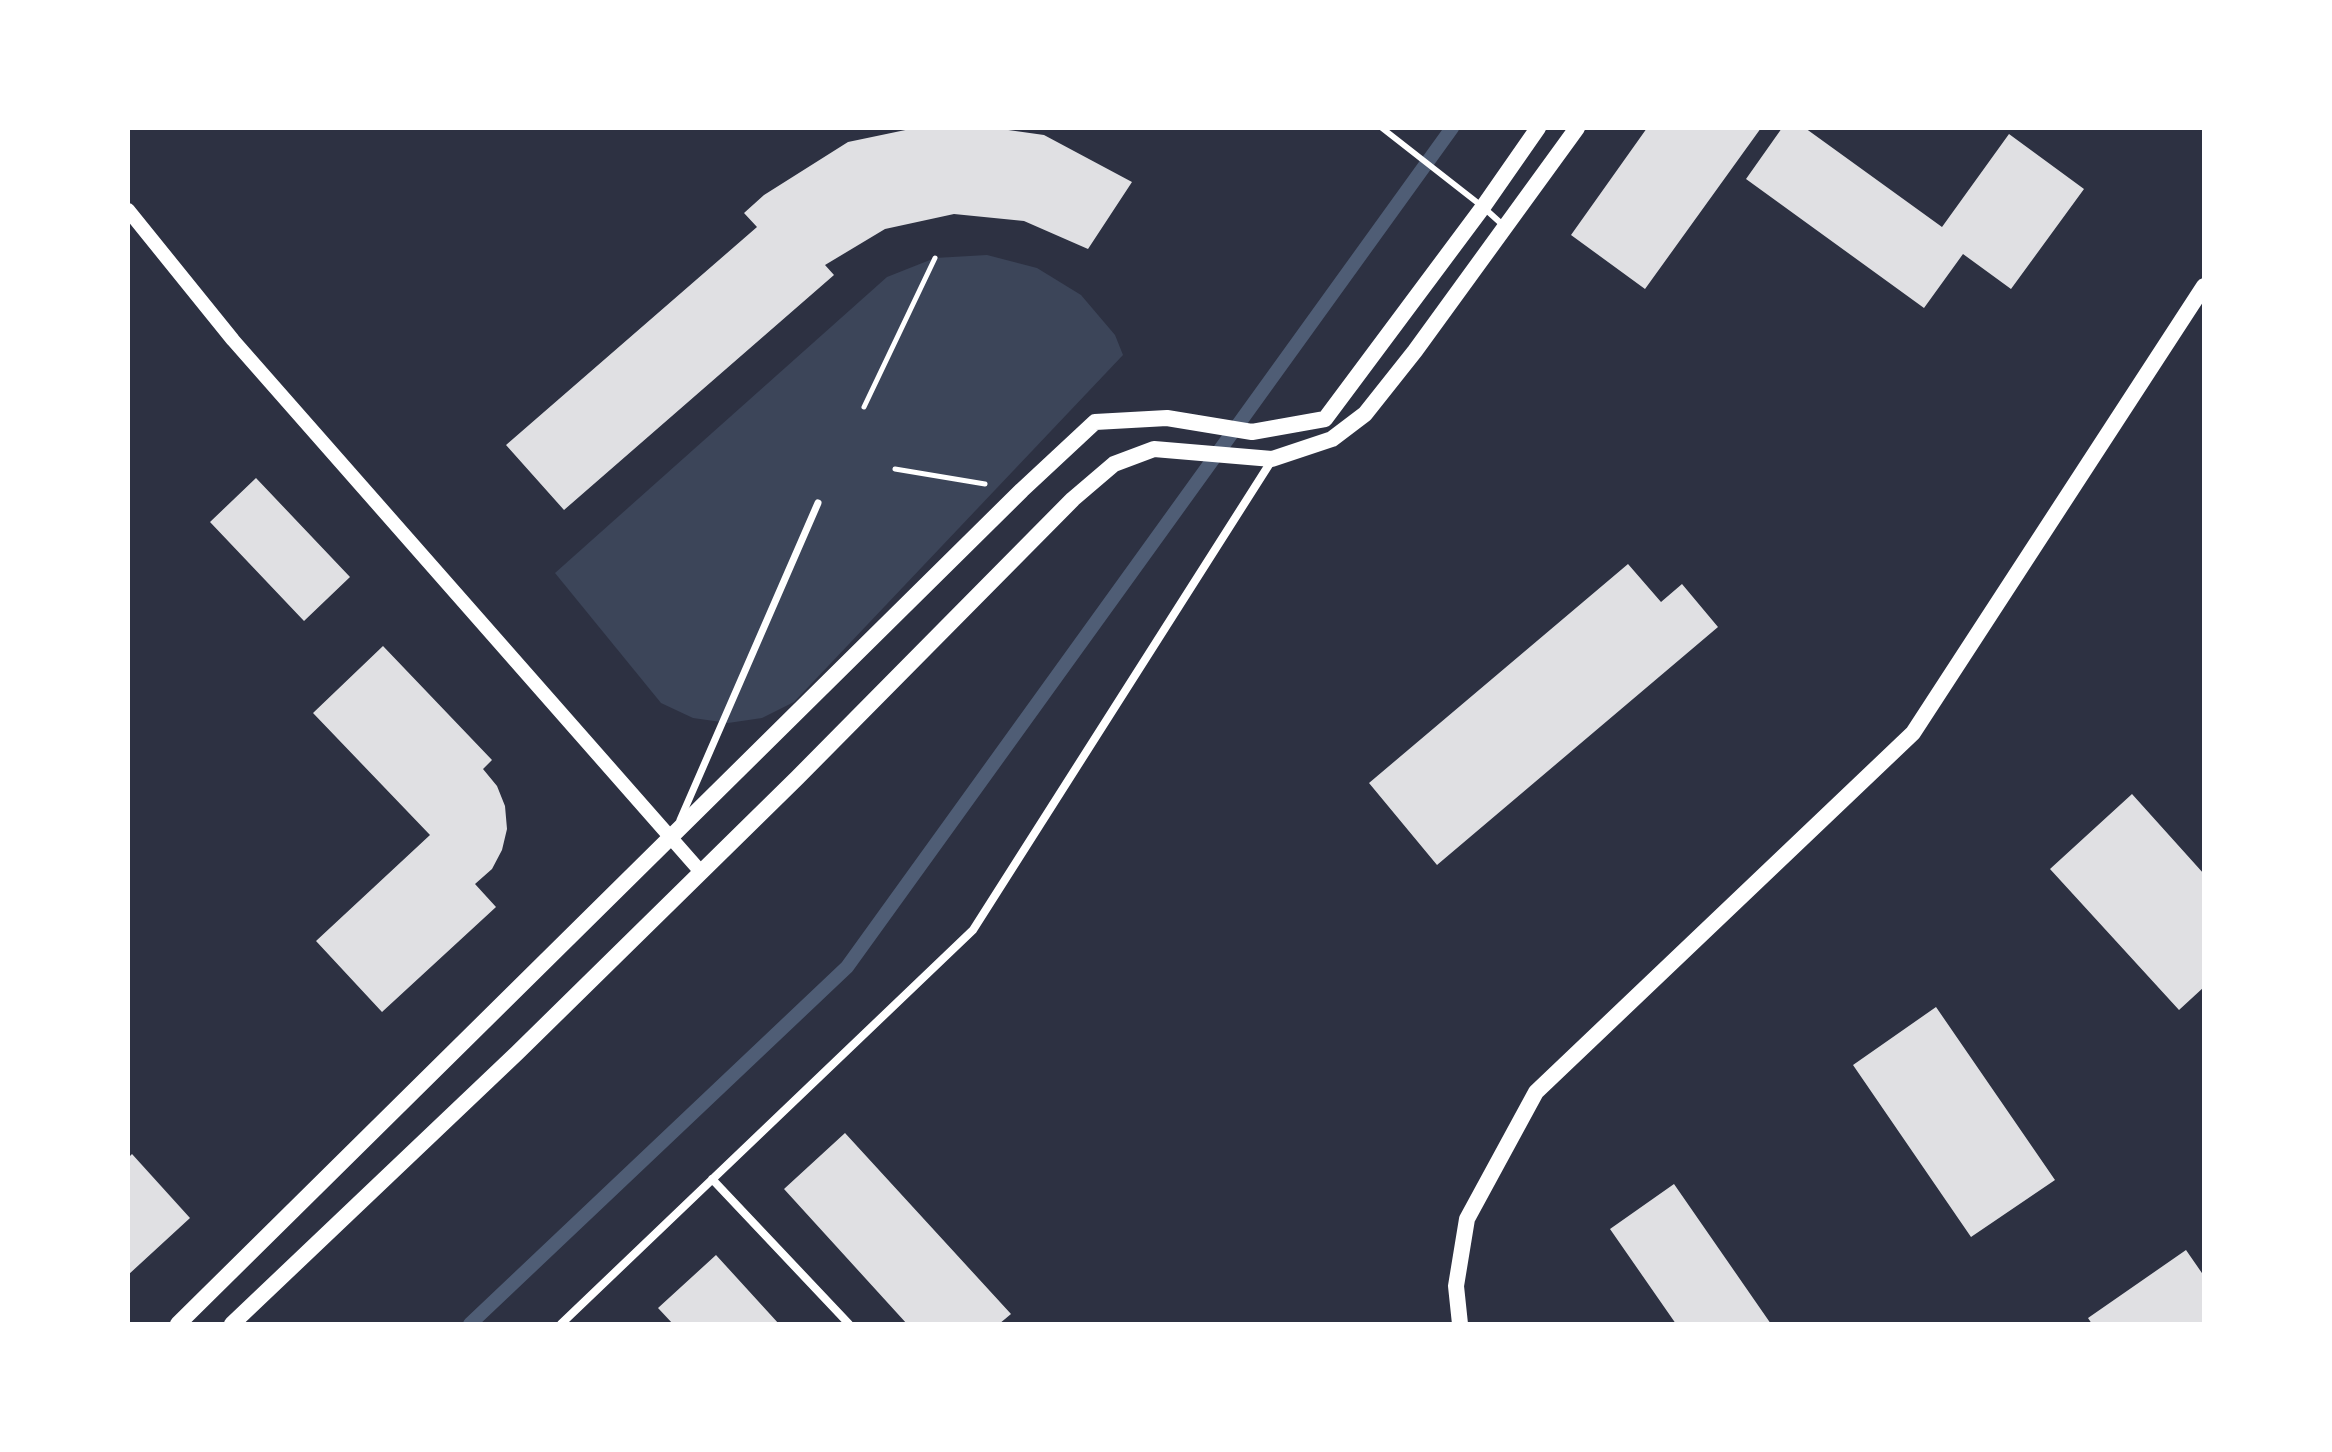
<!DOCTYPE html>
<style>
body{margin:0}
#map{position:relative;width:2332px;height:1452px;overflow:hidden;background:#2d3142;font-family:Spectral,serif}
canvas{display:block}
.frame{position:absolute;inset:0;border:130px solid #fff;pointer-events:none}
</style>
<div id="map">
<canvas width="2332" height="1452"></canvas>
<div class="frame"></div>
</div>
<script>
const context = document.querySelector('canvas').getContext('2d');
context.lineJoin = 'round';
function fillPath(path, color) {
  context.fillStyle = color;
  context.fill(path, 'evenodd');
}
function toPath(rows) {
  const path = new Path2D();
  for (const r of rows) {
    path.moveTo(r[0], r[1]);
    for (let i = 2; i < r.length; i += 2) path.lineTo(r[i], r[i + 1]);
  }
  return path;
}
function trace(path, color, width, dash) {
  context.strokeStyle = color;
  context.lineWidth = width;
  context.lineCap = dash ? 'butt' : 'round';
  context.setLineDash(dash || []);
  context.stroke(path);
}
fillPath(toPath([
 [987,255,1037,268,1081,295,1115,335,1123,355,794,702,762,718,728,723,693,718,661,703,555,573,887,277,935,258]
]), '#3c4559');
trace(toPath([
 [470,1324,847,967,1452,128]
]), '#4f5d75', 14);
fillPath(toPath([
 [915,128,994,128,1044,135,1132,182,1088,249,1024,221,954,214,885,229,825,265,834,275,564,510,506,445,757,227,744,213,764,195,848,142],
 [1647,128,1761,128,1645,289,1571,235],
 [1782,128,1805,128,1942,227,2009,134,2084,189,2011,289,1963,254,1924,308,1746,179],
 [256,478,350,577,304,621,210,522],
 [1628,564,1661,602,1682,584,1718,627,1437,865,1369,783],
 [383,646,492,760,483,769,497,786,505,806,507,829,502,850,492,869,475,884,496,907,382,1012,316,941,430,835,313,713],
 [2132,794,2204,874,2204,987,2179,1010,2050,869],
 [1936,1007,2055,1180,1971,1237,1853,1065],
 [845,1133,1011,1314,999,1324,907,1324,784,1189],
 [132,1154,190,1218,128,1275,128,1158],
 [1674,1184,1771,1324,1676,1324,1610,1229],
 [2186,1250,2204,1276,2204,1324,2092,1324,2088,1318],
 [716,1255,779,1324,673,1324,658,1308]
]), '#e0e0e3');
trace(toPath([
 [864,407,935,258],
 [895,469,985,484]
]), '#fff', 5);
trace(toPath([
 [1382,128,1483,207,1504,226]
]), '#fff', 6);
trace(toPath([
 [680,820,818,503]
]), '#fff', 7);
trace(toPath([
 [712,1179,849,1324],
 [561,1324,973,930,1272,460]
]), '#fff', 8);
trace(toPath([
 [128,210,233,340,701,872]
]), '#fff', 14);
trace(toPath([
 [178,1324,1022,490,1095,422,1167,418,1252,432,1325,419,1483,207,1538,128],
 [232,1324,517,1053,797,778,1073,499,1114,464,1154,449,1272,459,1332,439,1365,414,1415,351,1577,128],
 [1460,1324,1456,1286,1467,1219,1536,1092,1913,733,2204,286]
]), '#fff', 16);
</script>
